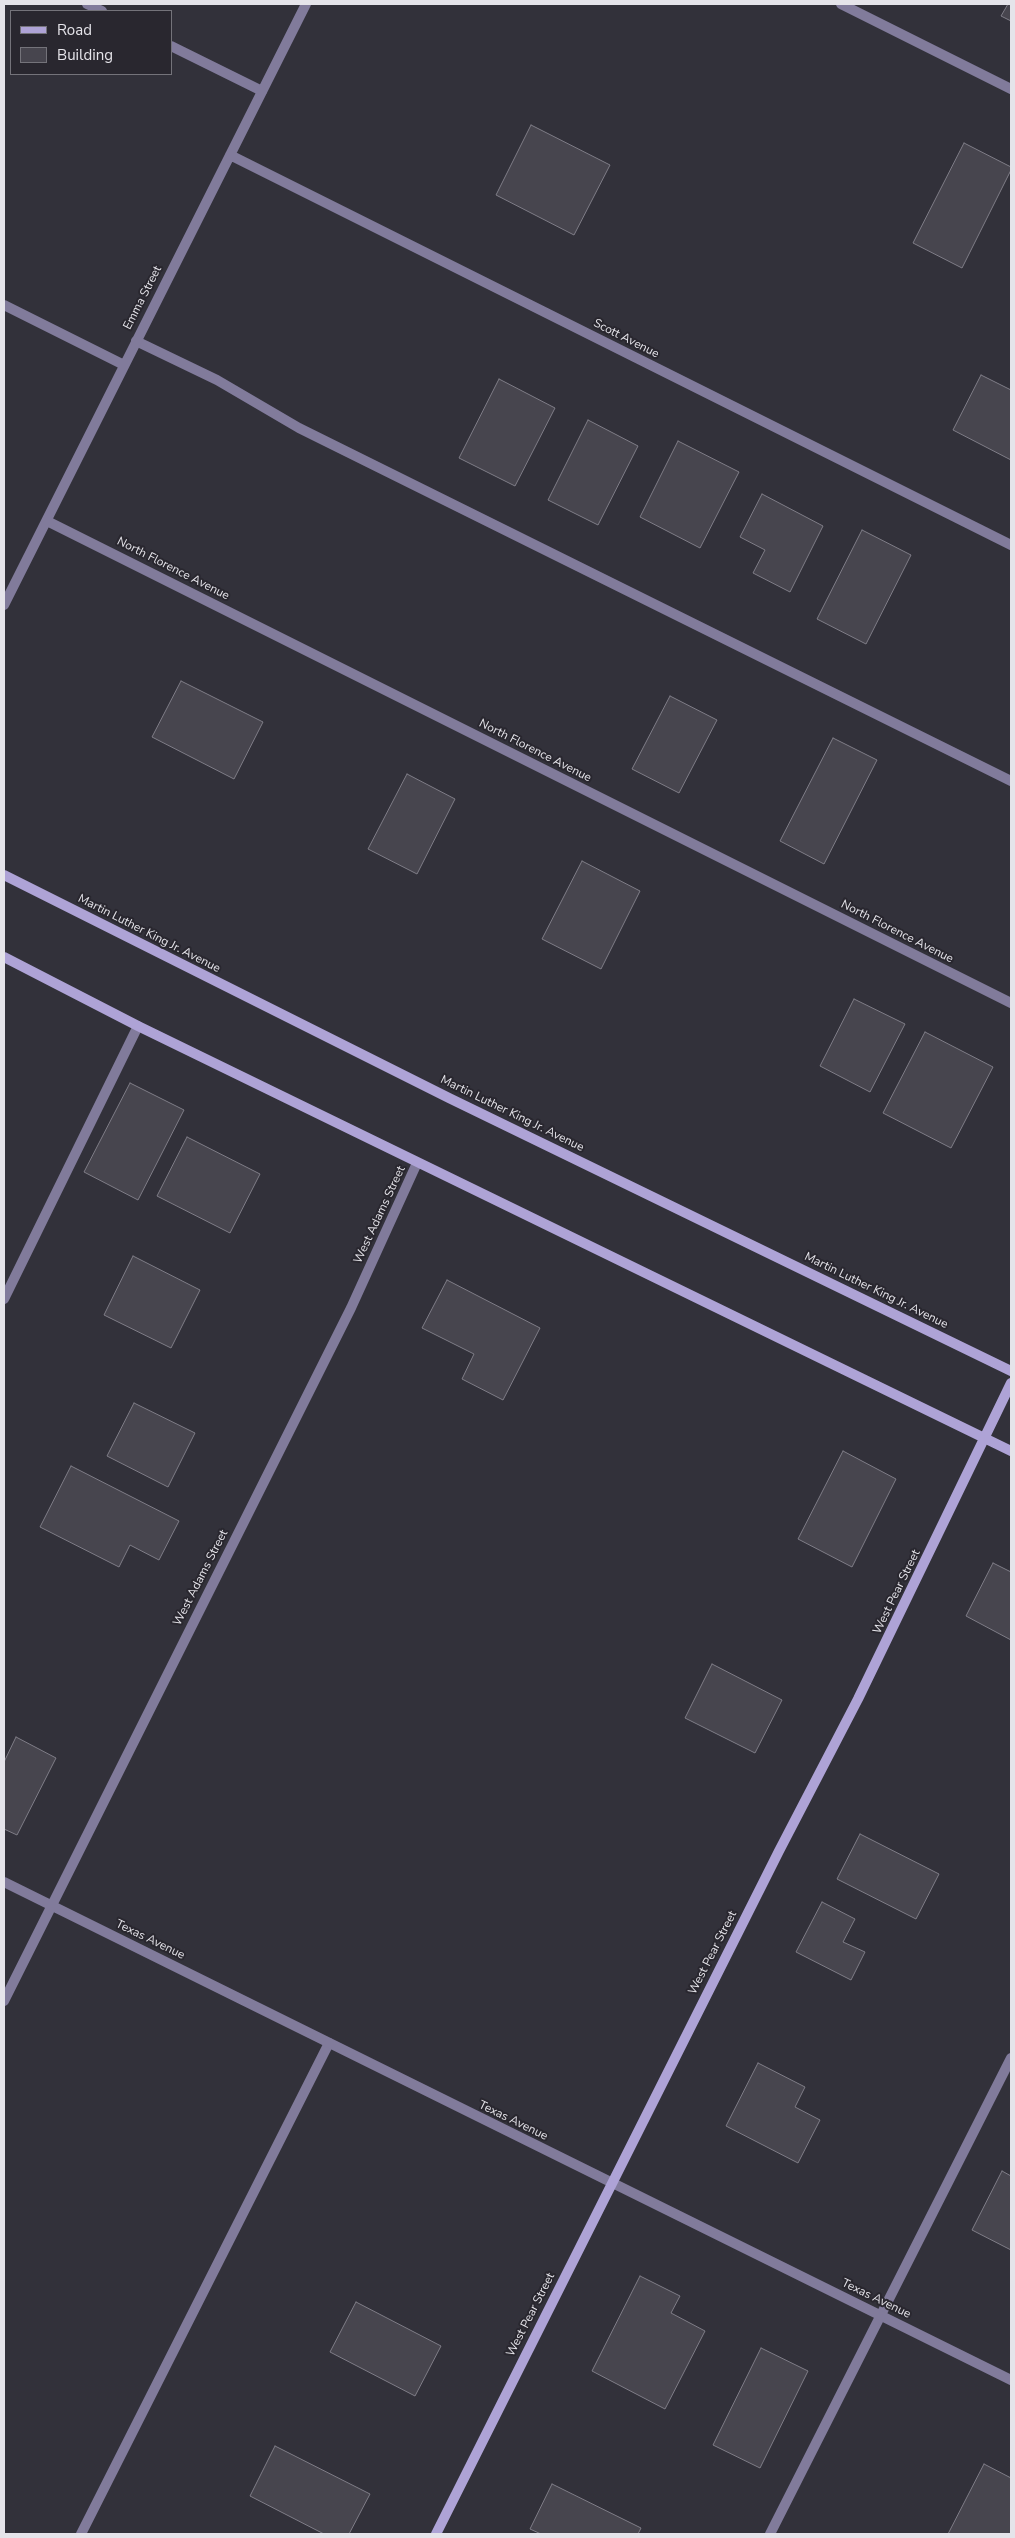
<!DOCTYPE html>
<style>
body{margin:0}
#map{position:relative;width:1015px;height:2538px;overflow:hidden;background:#32313a;font-family:"Nunito Sans",sans-serif}
canvas{display:block}
.frame{position:absolute;inset:0;border:5px solid #e5e4ea;pointer-events:none}
.legend{position:absolute;left:10px;top:10px;width:162px;height:65px;box-sizing:border-box;background:#29272f;border:1px solid #74737a;margin:0;padding:6px 9px;list-style:none;font-size:15px;color:#e5e4ea}
.legend li{display:flex;align-items:center;gap:10px;height:25px}
.legend b{width:25px;border:1px solid #74737a}
</style>
<div id="map">
<canvas width="1015" height="2538"></canvas>
<div class="frame"></div>
<ul class="legend">
<li><b style="height:6px;background:#aea3d6"></b>Road</li>
<li><b style="height:14px;background:#47454e"></b>Building</li>
</ul>
</div>
<script>
const context = document.querySelector('canvas').getContext('2d');
context.lineJoin = 'round';
function fillPath(path, color) {
  context.fillStyle = color;
  context.fill(path, 'evenodd');
}
function toPath(rows) {
  const path = new Path2D();
  for (const r of rows) {
    path.moveTo(r[0], r[1]);
    for (let i = 2; i < r.length; i += 2) path.lineTo(r[i], r[i + 1]);
  }
  return path;
}
function trace(path, color, width, dash) {
  context.strokeStyle = color;
  context.lineWidth = width;
  context.lineCap = dash ? 'butt' : 'round';
  context.setLineDash(dash || []);
  context.stroke(path);
}
function drawText(font, color, halo, rows, align = 'center') {
  context.font = font + ' "Nunito Sans",sans-serif';
  context.lineWidth = 4;
  context.setLineDash([]);
  context.textBaseline = 'middle';
  context.strokeStyle = halo;
  context.fillStyle = color;
  for (const [text, x, y, turn = 0] of rows) {
    context.save();
    context.translate(x, y);
    context.rotate((+turn || 0) * Math.PI / 180);
    context.textAlign = isNaN(turn) ? turn : align;
    if (halo) context.strokeText(text, 0, 0);
    context.fillText(text, 0, 0);
    context.restore();
  }
}
const building = toPath([
 [1008,4,1011,4,1011,21,1001,16,1008,4],
 [531,125,610,165,574,235,496,195,531,125],
 [964,143,1011,167,1011,170,962,268,913,243,964,143],
 [981,375,1011,390,1011,460,953,430,981,375],
 [499,379,555,408,515,486,459,458,499,379],
 [588,420,638,446,598,525,548,500,588,420],
 [678,441,739,472,700,548,640,517,678,441],
 [762,494,823,526,790,592,753,573,765,550,740,537,762,494],
 [862,530,911,555,866,644,817,619,862,530],
 [181,681,263,722,234,779,152,737,181,681],
 [670,696,717,720,679,793,632,769,670,696],
 [833,738,877,760,824,864,780,841,833,738],
 [407,774,455,799,417,874,368,849,407,774],
 [582,861,640,891,601,969,542,939,582,861],
 [854,999,905,1024,870,1092,820,1066,854,999],
 [925,1032,993,1067,951,1148,883,1113,925,1032],
 [130,1083,184,1110,138,1200,84,1172,130,1083],
 [187,1137,260,1174,230,1233,157,1196,187,1137],
 [133,1256,200,1290,171,1348,104,1315,133,1256],
 [447,1280,540,1328,503,1400,462,1379,474,1354,422,1328,447,1280],
 [134,1403,195,1433,168,1487,107,1456,134,1403],
 [843,1451,896,1479,852,1567,798,1539,843,1451],
 [71,1466,179,1521,159,1560,130,1545,119,1567,40,1527,71,1466],
 [993,1563,1011,1572,1011,1640,966,1616,993,1563],
 [712,1664,782,1700,755,1753,685,1718,712,1664],
 [16,1737,56,1758,17,1835,4,1829,4,1762,16,1737],
 [860,1834,939,1874,916,1919,837,1879,860,1834],
 [822,1902,855,1919,843,1942,865,1952,851,1980,796,1952,822,1902],
 [758,2063,805,2087,795,2107,820,2120,798,2163,726,2126,758,2063],
 [1002,2171,1011,2176,1011,2250,972,2230,1002,2171],
 [640,2276,680,2296,671,2313,705,2331,665,2409,592,2371,640,2276],
 [356,2302,441,2346,415,2396,330,2352,356,2302],
 [761,2348,808,2371,760,2468,713,2445,761,2348],
 [275,2446,370,2494,349,2534,324,2534,250,2496,275,2446],
 [984,2464,1011,2478,1011,2532,1010,2534,948,2534,984,2464],
 [552,2484,641,2528,638,2534,541,2534,530,2529,552,2484]
]);
fillPath(building, '#47454e');
trace(building, '#7f7d87', 1);
trace(toPath([
 [87,4,102,11],
 [171,46,262,91],
 [136,341,217,380,299,428,1011,781],
 [4,1299,138,1026],
 [81,2534,329,2043],
 [770,2534,1011,2058]
]), '#817b9b', 10);
trace(toPath([
 [841,4,1011,89],
 [230,155,1011,545],
 [4,305,124,365],
 [47,521,1011,1003],
 [4,605,306,4],
 [4,1882,1011,2380],
 [4,2001,351,1308,417,1163]
]), '#817b9b', 10);
trace(toPath([
 [4,875,449,1098,1011,1371],
 [4,957,138,1026,1011,1451],
 [436,2534,779,1851,858,1699,1011,1383]
]), '#aea3d6', 10);
drawText('12px', '#e5e4ea', '#29272f', [
 ["Emma Street",143,298,-63],
 ["Scott Avenue",626,339,27],
 ["North Florence Avenue",173,569,27],
 ["North Florence Avenue",535,751,27],
 ["North Florence Avenue",897,932,27],
 ["Martin Luther King Jr. Avenue",149,934,27],
 ["Martin Luther King Jr. Avenue",512,1114,26],
 ["West Adams Street",380,1215,-65],
 ["Martin Luther King Jr. Avenue",876,1291,26],
 ["West Adams Street",201,1578,-63],
 ["West Pear Street",897,1592,-64],
 ["Texas Avenue",150,1940,26],
 ["West Pear Street",713,1953,-63],
 ["Texas Avenue",513,2121,26],
 ["Texas Avenue",876,2299,26],
 ["West Pear Street",531,2315,-63]
]);
</script>
